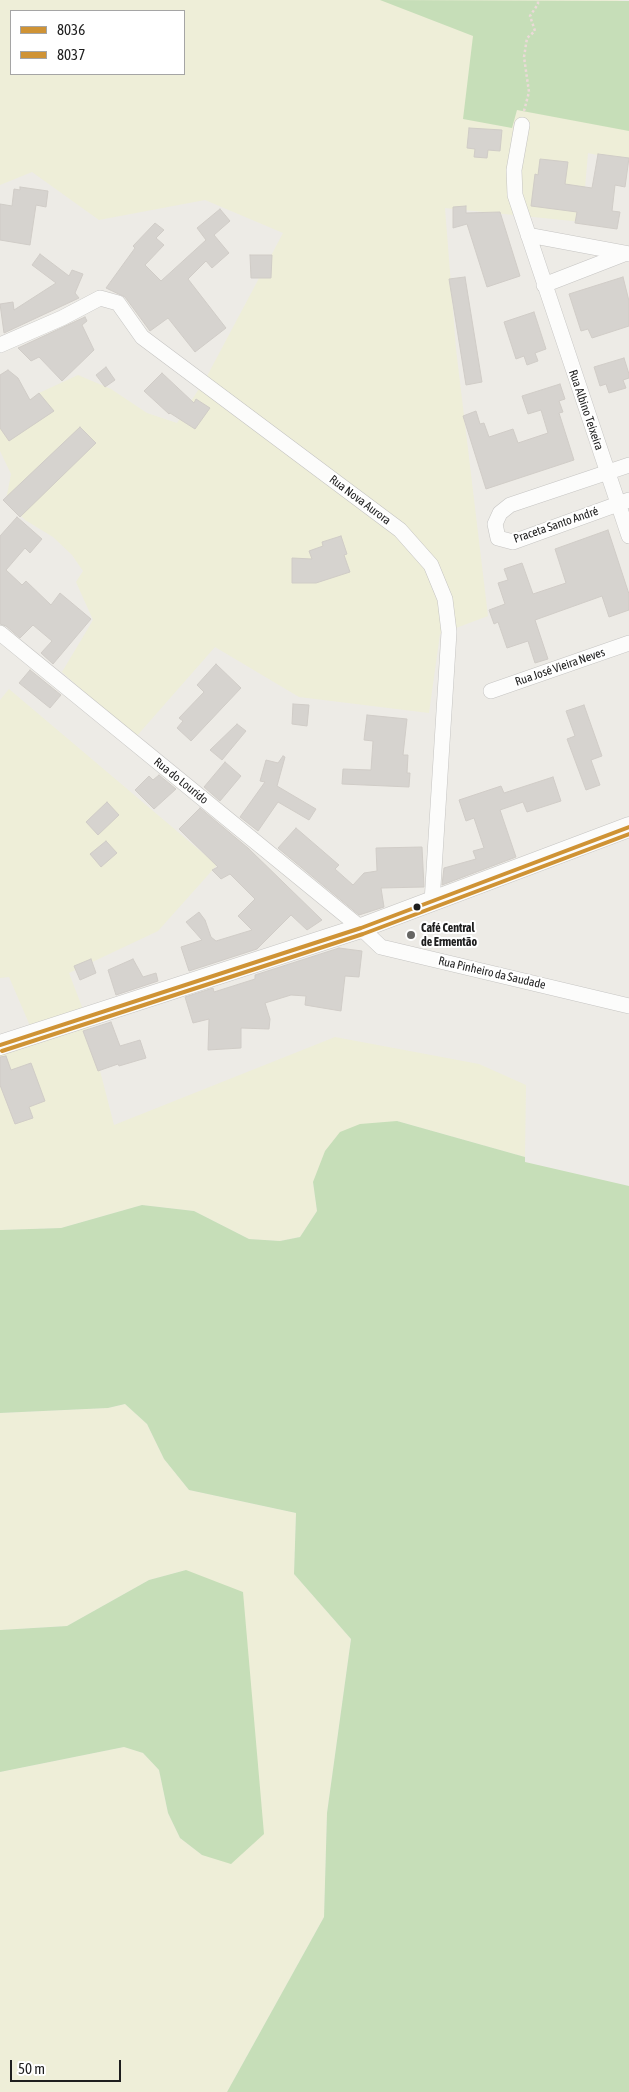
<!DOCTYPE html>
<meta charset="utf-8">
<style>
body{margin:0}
#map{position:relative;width:629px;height:2092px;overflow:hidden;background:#edebe6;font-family:"Asap Condensed",sans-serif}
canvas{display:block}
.legend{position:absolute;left:10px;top:10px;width:175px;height:65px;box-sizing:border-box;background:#fff;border:1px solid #a5a5a5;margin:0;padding:6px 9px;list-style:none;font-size:15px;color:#1e1e1e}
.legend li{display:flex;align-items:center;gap:10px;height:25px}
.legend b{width:25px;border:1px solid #a5a5a5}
.scale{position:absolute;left:10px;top:2060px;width:111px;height:22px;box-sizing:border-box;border:2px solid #1e1e1e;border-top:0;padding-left:6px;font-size:15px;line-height:18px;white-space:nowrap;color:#1e1e1e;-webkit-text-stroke:4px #fff;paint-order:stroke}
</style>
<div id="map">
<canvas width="629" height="2092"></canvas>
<ul class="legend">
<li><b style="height:6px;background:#cf9335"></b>8036</li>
<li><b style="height:6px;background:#cf9335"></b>8037</li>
</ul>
<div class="scale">50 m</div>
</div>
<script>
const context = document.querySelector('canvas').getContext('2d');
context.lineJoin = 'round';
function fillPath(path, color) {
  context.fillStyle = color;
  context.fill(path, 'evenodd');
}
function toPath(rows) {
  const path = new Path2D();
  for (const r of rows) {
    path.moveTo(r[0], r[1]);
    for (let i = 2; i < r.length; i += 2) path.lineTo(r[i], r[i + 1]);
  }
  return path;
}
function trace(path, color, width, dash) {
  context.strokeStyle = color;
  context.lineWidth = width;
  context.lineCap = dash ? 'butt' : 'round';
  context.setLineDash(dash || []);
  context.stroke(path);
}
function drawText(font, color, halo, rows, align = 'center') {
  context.font = font + ' "Asap Condensed",sans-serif';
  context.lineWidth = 4;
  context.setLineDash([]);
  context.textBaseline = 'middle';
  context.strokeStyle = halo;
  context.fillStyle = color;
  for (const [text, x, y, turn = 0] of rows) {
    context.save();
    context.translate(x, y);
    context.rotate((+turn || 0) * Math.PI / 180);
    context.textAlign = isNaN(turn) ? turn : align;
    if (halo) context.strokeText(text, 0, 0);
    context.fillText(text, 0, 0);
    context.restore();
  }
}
fillPath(toPath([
 [0,0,617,0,629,2,629,162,588,153,582,222,445,208,456,349,488,616,440,634,429,713,299,697,215,647,135,738,62,672,93,620,76,582,83,571,72,555,53,537,25,520,6,500,11,474,0,451,0,427,12,414,39,393,78,375,111,389,147,413,177,423,206,378,283,233,205,200,99,220,32,172,0,185],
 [11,11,184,11,184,74,11,74],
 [9,689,217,865,158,931,69,973,87,1020,114,1125,335,1037,479,1064,526,1085,525,1157,397,1121,313,1182,317,1211,300,1237,280,1241,249,1239,194,1211,142,1205,61,1228,0,1230,0,1054,37,1042,9,977,0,978,0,700],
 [125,1404,147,1424,164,1459,189,1490,296,1513,294,1574,351,1639,327,1813,324,1917,227,2092,0,2092,0,1772,124,1747,143,1753,159,1770,168,1813,180,1838,202,1855,186,1570,149,1580,67,1626,0,1630,0,1413,108,1408]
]), '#eeeed8');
fillPath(toPath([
 [380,0,629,1,629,131,517,110,512,128,463,119,473,36],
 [397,1121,525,1157,525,1162,629,1186,629,2092,227,2092,324,1917,327,1813,351,1639,294,1574,296,1513,189,1490,164,1459,147,1424,125,1404,108,1408,0,1413,0,1230,61,1228,142,1205,194,1211,249,1239,280,1241,300,1237,317,1211,313,1182,325,1151,340,1132,360,1124],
 [186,1570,243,1592,264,1834,231,1864,202,1855,180,1838,168,1813,159,1770,143,1753,124,1747,0,1772,0,1630,67,1626,149,1580]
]), '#c6deb8');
const building = toPath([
 [469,128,502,130,500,151,488,150,487,158,474,157,475,149,467,148,469,128],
 [598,154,629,158,625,187,615,185,612,211,620,212,617,229,575,223,577,212,531,206,535,174,538,175,540,159,568,162,565,184,592,188,598,154],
 [20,187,48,191,46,207,36,205,30,245,0,240,0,204,12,206,14,189,20,190,20,187],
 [466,206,466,213,500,212,520,276,487,287,467,224,453,228,453,207,466,206],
 [220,209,230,221,214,235,229,253,212,268,206,261,188,279,226,328,195,352,168,318,150,331,125,297,106,288,135,248,133,246,155,223,164,230,156,238,164,245,145,265,161,281,206,240,197,228,220,209],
 [40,254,69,276,72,270,83,274,75,293,79,298,4,333,0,304,13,302,14,310,56,283,32,265,40,254],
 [250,255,272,255,271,278,251,278,250,255],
 [465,277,482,382,466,385,449,279,465,277],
 [623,277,629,301,629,326,592,338,588,329,581,331,569,294,623,277],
 [534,312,546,349,535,353,538,361,527,365,524,356,516,359,504,322,534,312],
 [85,317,87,321,82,325,94,350,62,381,39,357,31,361,18,348,85,317],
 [624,358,629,374,629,378,623,380,626,388,609,393,606,384,600,386,594,367,624,358],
 [106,367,115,380,105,387,96,375,106,367],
 [8,370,18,378,30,400,39,393,54,411,9,441,0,428,0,375,8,370],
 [162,373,194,403,196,399,210,408,195,429,170,413,169,414,144,391,162,373],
 [560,384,565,399,559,401,563,412,559,413,574,460,486,489,463,416,476,411,480,424,484,423,489,437,513,429,518,443,548,433,541,410,528,414,522,396,560,384],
 [80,427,96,443,20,517,3,500,80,427],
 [17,517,42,539,30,553,25,548,6,570,22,585,26,581,51,605,60,593,91,619,53,664,41,653,52,641,33,625,20,638,6,626,0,624,0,536,17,517],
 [608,530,629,594,629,610,609,617,602,596,535,620,548,659,535,663,528,641,507,648,498,622,494,624,489,610,505,604,498,583,508,580,504,569,522,563,533,594,566,583,555,549,608,530],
 [341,536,347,554,344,555,350,572,316,583,292,583,292,558,312,559,309,551,323,546,322,542,341,536],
 [216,664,241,688,191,741,177,728,183,721,179,718,204,692,197,685,216,664],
 [30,670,61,695,50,708,19,683,30,670],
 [293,704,309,705,307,726,292,724,293,704],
 [584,705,602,756,591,760,600,785,586,790,567,739,575,736,566,711,584,705],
 [367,715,407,719,403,755,408,755,407,773,410,773,409,787,342,784,343,769,371,770,373,741,364,740,367,715],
 [237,724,246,731,222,760,210,750,237,724],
 [283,756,285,757,277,786,316,809,309,820,278,802,258,831,240,817,265,782,260,781,266,760,278,763,283,756],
 [225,762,241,776,220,801,204,787,225,762],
 [159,775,176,789,154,809,135,790,149,776,153,780,159,775],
 [553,777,561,801,527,812,523,802,500,810,516,857,442,885,444,868,476,859,473,851,484,848,474,818,466,821,459,800,501,786,504,793,553,777],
 [107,802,119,815,98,835,86,822,107,802],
 [200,808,248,848,322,920,307,930,291,915,257,949,189,971,181,947,202,940,186,922,199,912,205,920,211,937,216,941,252,930,238,916,255,899,230,874,221,879,212,870,218,867,179,829,200,808],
 [296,828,339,865,335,869,353,885,364,873,377,871,376,848,422,847,424,887,381,888,384,907,359,915,278,848,296,828],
 [106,841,117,853,101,867,90,854,106,841],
 [339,948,362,951,359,977,345,976,341,1011,305,1005,306,996,291,995,265,1003,270,1019,269,1029,241,1028,241,1048,208,1050,209,1019,193,1023,185,997,213,988,214,992,255,979,255,975,339,948],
 [91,959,96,973,80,980,74,966,91,959],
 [133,959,143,977,156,973,158,981,116,995,108,970,133,959],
 [111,1022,120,1046,140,1040,146,1058,119,1066,118,1064,98,1071,83,1031,111,1022],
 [6,1056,11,1070,31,1063,45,1101,29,1107,33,1118,15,1124,0,1085,0,1057,6,1056]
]);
fillPath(building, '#d6d3cf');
trace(building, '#d0ccc7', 1);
const minor = toPath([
 [522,125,514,170,515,195,629,536],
 [528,235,629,254],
 [544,285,624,254],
 [0,345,62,318,100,298,118,303,142,337,400,530,431,565,445,599,449,632,432,902],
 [629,465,510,505,500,513,495,524,498,538,513,542,629,500],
 [0,633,361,928,381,947,629,1006],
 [491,691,629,643]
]);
const tertiary = toPath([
 [0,1045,361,928,629,827]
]);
trace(minor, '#c5c4c2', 16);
trace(tertiary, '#c5c4c2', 21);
trace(toPath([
 [524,111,529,92,524,57,527,38,535,31,530,16,538,4,538,0]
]), '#ebdad8', 2.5, [2.5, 2.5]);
trace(minor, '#fcfcfb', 15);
trace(tertiary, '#fcfcfb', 20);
trace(toPath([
 [0,1045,361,928,629,827]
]), '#cf9335', 4);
trace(toPath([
 [2,1051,363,934,629,834]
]), '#cf9335', 4);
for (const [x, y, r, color] of [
 [417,907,4.5,"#1e1e1e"],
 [411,935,5,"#666664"]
]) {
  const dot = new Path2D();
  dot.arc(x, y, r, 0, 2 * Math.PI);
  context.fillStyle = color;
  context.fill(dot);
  trace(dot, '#fff', 2);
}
drawText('12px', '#1e1e1e', '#fff', [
 ["Rua Albino Teixeira",586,410,71],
 ["Rua Nova Aurora",360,500,37],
 ["Praceta Santo André",556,525,-19],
 ["Rua José Vieira Neves",560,667,-19],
 ["Rua do Lourido",181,781,39],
 ["Rua Pinheiro da Saudade",492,973,13]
]);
drawText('bold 12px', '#1e1e1e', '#fff', [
 ["Café Central",421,928],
 ["de Ermentão",421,942]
], 'left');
</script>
